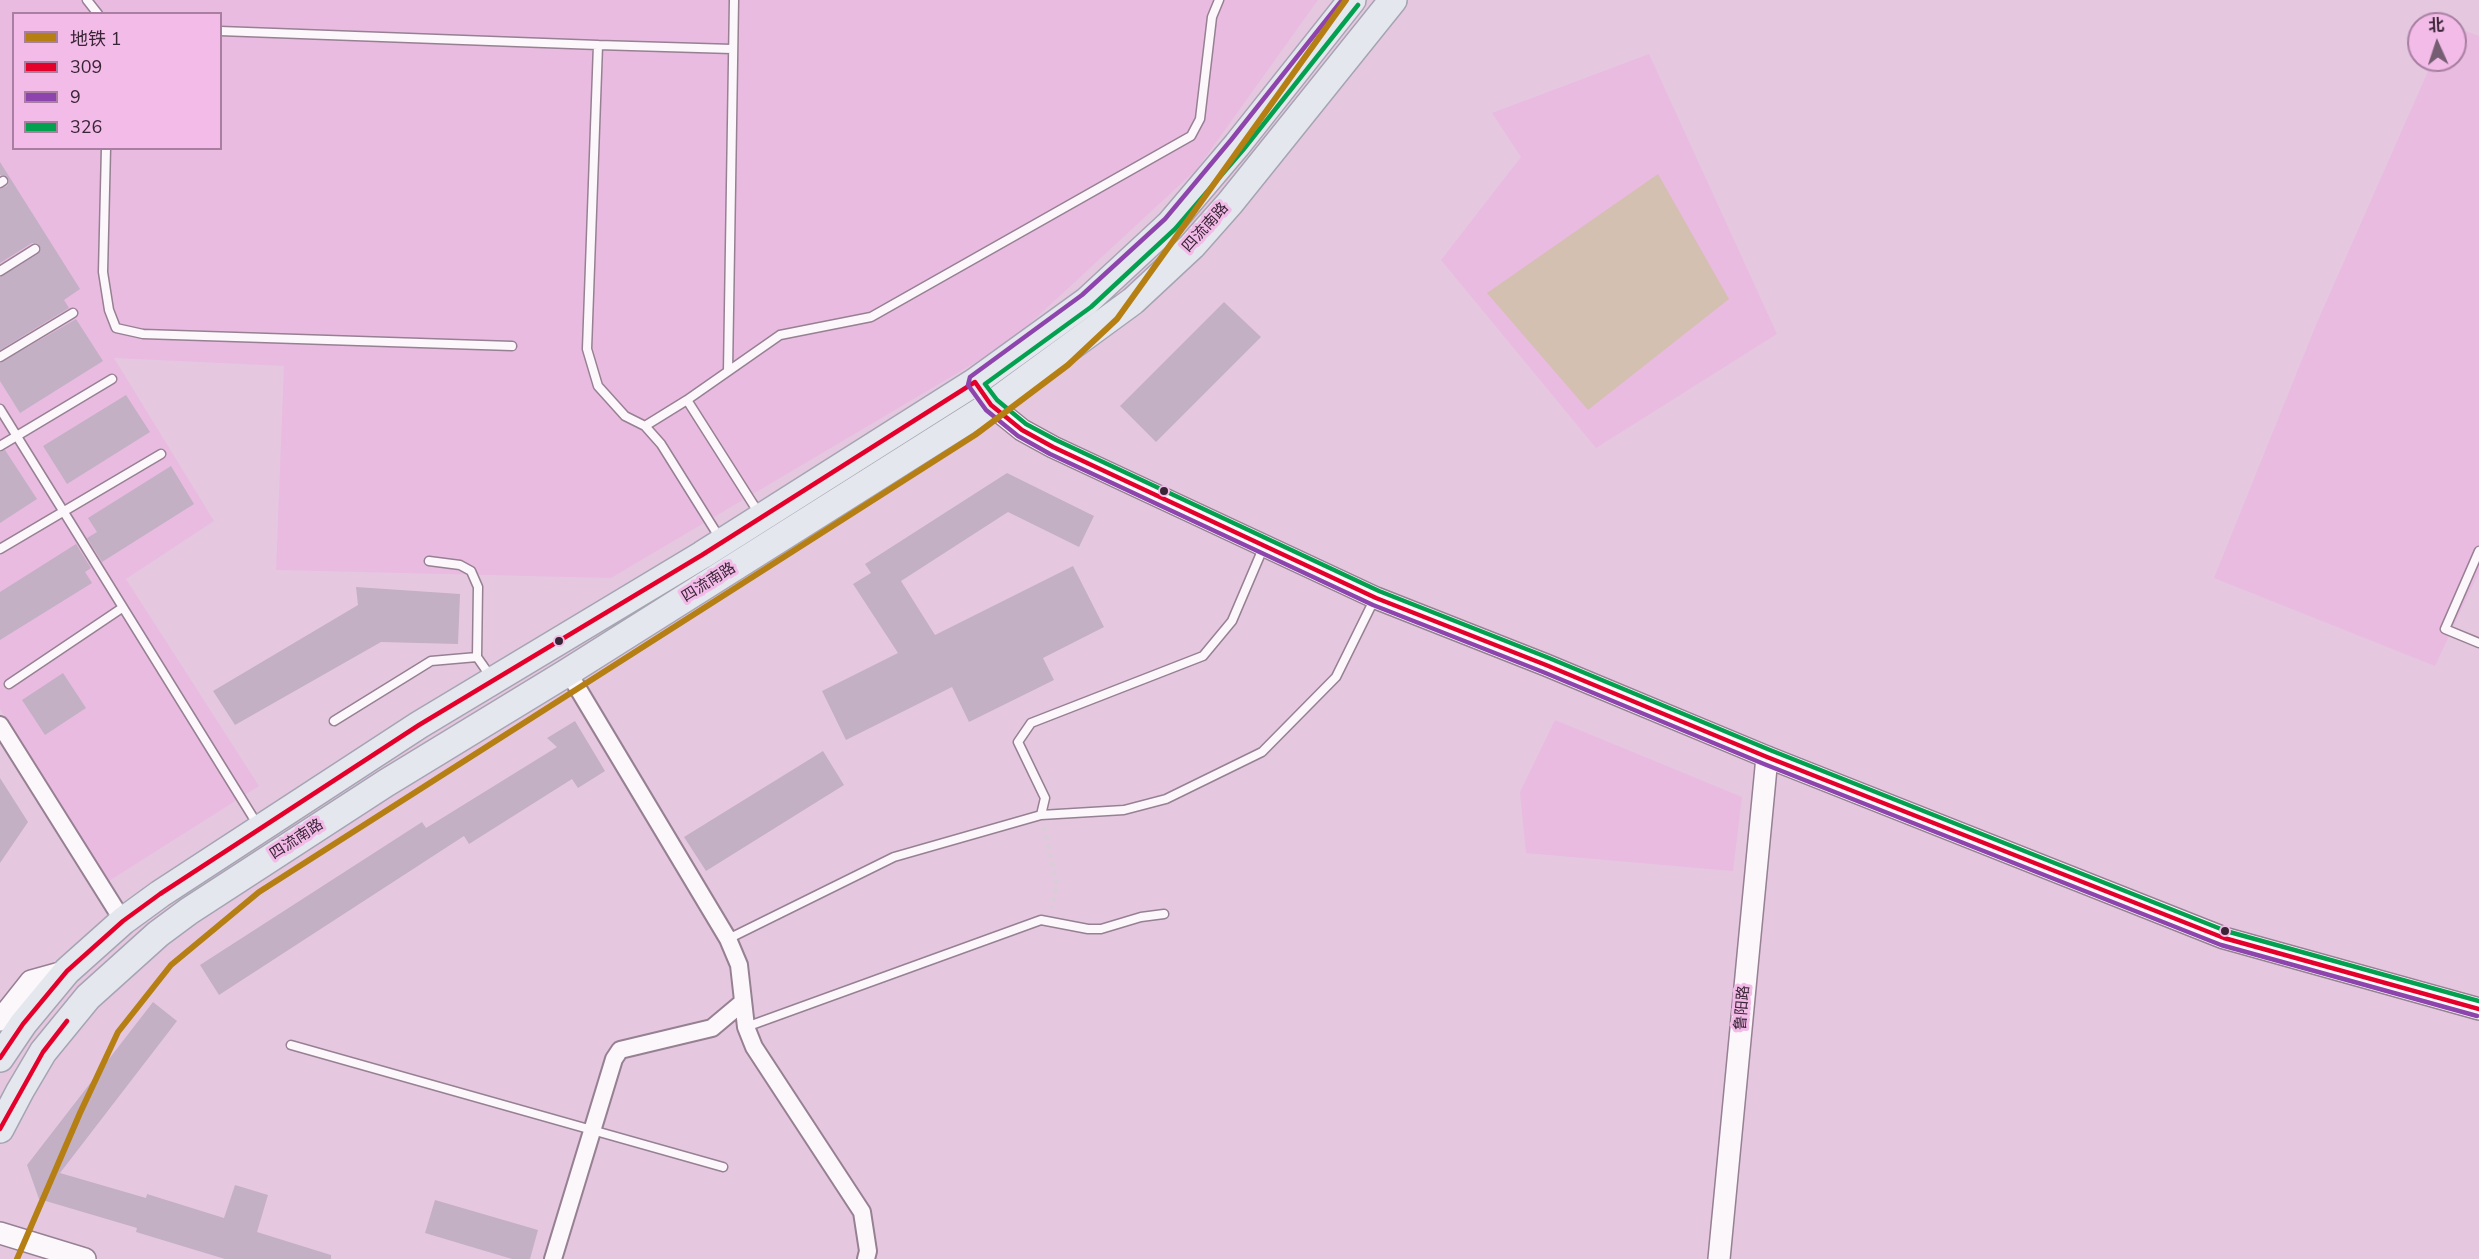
<!DOCTYPE html>
<meta charset="utf-8">
<style>
body{margin:0}
#map{position:relative;width:2479px;height:1259px;overflow:hidden;background:#e5c8e0;font-family:"Nunito Sans","Noto Sans SC",sans-serif}
canvas{display:block}
.legend{position:absolute;left:12px;top:12px;width:210px;height:138px;box-sizing:border-box;background:#f2bbe8;border:2px solid #a87fa1;margin:0;padding:8px 10px;list-style:none;font-size:18px;color:#3a2536}
.legend li{display:flex;align-items:center;gap:12px;height:30px}
.legend b{width:30px;border:2px solid #a87fa1}
.north{position:absolute;left:2407px;top:12px;width:60px;height:60px;box-sizing:border-box;background:#f2bbe8;border:2px solid #a87fa1;border-radius:50%;rotate:357deg;font-size:16px;font-weight:700;line-height:24px;text-align:center;color:#3a2536}
.north::after{content:'';display:block;margin:auto;width:21px;height:27px;background:#765e72;clip-path:polygon(50% 0,100% 100%,50% 72%,0 100%)}
</style>
<div id="map">
<canvas width="2479" height="1259"></canvas>
<ul class="legend">
<li><b style="height:8px;background:#b57f13"></b>地铁 1</li>
<li><b style="height:8px;background:#e4002b"></b>309</li>
<li><b style="height:8px;background:#8e44ad"></b>9</li>
<li><b style="height:8px;background:#03a050"></b>326</li>
</ul>
<div class="north">北</div>
</div>
<script>
const context = document.querySelector('canvas').getContext('2d');
context.lineJoin = 'round';
function fillPath(path, color) {
  context.fillStyle = color;
  context.fill(path, 'evenodd');
}
function toPath(rows) {
  const path = new Path2D();
  for (const r of rows) {
    path.moveTo(r[0], r[1]);
    for (let i = 2; i < r.length; i += 2) path.lineTo(r[i], r[i + 1]);
  }
  return path;
}
function trace(path, color, width, dash) {
  context.strokeStyle = color;
  context.lineWidth = width;
  context.lineCap = dash ? 'butt' : 'round';
  context.setLineDash(dash || []);
  context.stroke(path);
}
function drawText(font, color, halo, rows, align = 'center') {
  context.font = font + ' "Nunito Sans","Noto Sans SC",sans-serif';
  context.lineWidth = 6;
  context.setLineDash([]);
  context.textBaseline = 'middle';
  context.strokeStyle = halo;
  context.fillStyle = color;
  for (const [text, x, y, turn = 0] of rows) {
    context.save();
    context.translate(x, y);
    context.rotate((+turn || 0) * Math.PI / 180);
    context.textAlign = isNaN(turn) ? turn : align;
    if (halo) context.strokeText(text, 0, 0);
    context.fillText(text, 0, 0);
    context.restore();
  }
}
fillPath(toPath([
 [0,0,1318,0,1197,169,1010,342,611,578,276,570,284,366,114,358,214,521,126,579,259,786,109,881,0,709],
 [14,14,220,14,220,148,14,148],
 [2455,27,2479,36,2479,572,2435,666,2214,578,2316,325,2433,60,2455,60],
 [1649,54,1777,334,1596,448,1441,260,1521,157,1492,113],
 [1555,720,1742,797,1733,871,1526,853,1520,792]
]), '#e9bbe1');
fillPath(toPath([
 [1658,174,1729,299,1588,410,1487,293]
]), '#d4c0b1');
fillPath(toPath([
 [0,162,80,289,64,300,69,308,0,350,0,277,38,254,41,249,38,244,32,243,0,263,0,189,7,186,9,181,6,176,0,175],
 [1224,302,1261,337,1156,442,1120,406],
 [76,319,103,361,20,413,0,381,0,363],
 [126,395,150,432,67,484,43,446],
 [5,450,37,499,0,523,0,452],
 [171,466,194,504,102,562,87,538,97,532,88,518],
 [1007,473,1094,516,1079,547,1008,512,901,581,935,635,1073,566,1104,627,1043,658,1054,680,969,722,952,687,846,740,822,691,898,653,853,584,871,573,865,564],
 [76,544,91,568,85,572,92,583,0,640,0,592],
 [356,587,460,594,458,644,381,642,235,725,213,691,358,605],
 [63,673,86,708,45,735,22,700],
 [575,721,605,771,578,788,572,779,469,844,464,836,219,995,200,965,422,822,426,828,557,747,547,738],
 [823,751,844,785,706,871,684,837],
 [0,778,28,822,0,863],
 [153,1002,177,1021,60,1173,146,1198,147,1194,224,1218,235,1185,268,1195,257,1232,331,1255,331,1259,225,1259,136,1232,137,1228,39,1199,27,1165],
 [435,1200,538,1230,530,1259,512,1259,425,1233]
]), '#c3b0c5');
const service = toPath([
 [87,0,98,14],
 [220,31,598,45,587,349,598,386,625,416,645,426,687,400,780,335,871,317,1191,136,1200,119,1212,17,1219,0],
 [598,45,732,49],
 [106,148,103,272,109,310,116,328,143,334,512,346],
 [0,183,3,181],
 [0,271,35,249],
 [0,357,73,313],
 [728,371,734,0],
 [687,400,760,515],
 [0,409,259,827],
 [645,426,661,444,721,540],
 [0,446,112,379],
 [0,549,161,454],
 [2479,551,2445,629,2479,643],
 [429,561,460,565,471,571,478,587,477,657,491,677],
 [9,684,122,608],
 [334,721,431,661,477,657],
 [1041,815,1045,798,1018,742,1031,723,1203,656,1232,621,1264,546],
 [728,939,894,857,1041,815,1124,810,1166,799,1262,752,1336,677,1375,598],
 [746,1027,1041,920,1088,929,1101,929,1141,917,1164,914],
 [291,1045,723,1167]
]);
const minor = toPath([
 [568,672,728,939,739,965,746,1027,754,1047,862,1212,868,1251,866,1259],
 [0,725,123,921],
 [553,1259,614,1059,620,1050,712,1028,743,1002]
]);
const tertiary = toPath([
 [984,395,991,405,1022,430,1053,447,1376,598,1546,665,1767,757,2224,938,2479,1009],
 [0,1020,31,981,67,971],
 [0,1233,85,1259],
 [1719,1259,1767,757]
]);
const primary = toPath([
 [0,1058,23,1024,67,971,123,921,160,894,419,725,702,555,975,382,1087,301,1170,224,1237,145,1352,0],
 [0,1129,20,1091,43,1052,88,997,158,934,189,911,386,783,568,672,991,405,1133,301,1192,246,1230,203,1393,0]
]);
trace(service, '#968092', 11);
trace(minor, '#968092', 20);
trace(tertiary, '#968092', 24);
trace(primary, '#a6a4b2', 30);
trace(toPath([
 [1044,827,1057,885,1052,908]
]), '#d7ced6', 4, [4.5, 4.5]);
trace(service, '#fbf7fa', 8);
trace(minor, '#fbf7fa', 16);
trace(tertiary, '#fbf7fa', 21);
trace(primary, '#e4e7ed', 27);
trace(toPath([
 [0,1058,23,1024,67,971,123,921,160,894,419,725,702,555,975,382,991,405,1022,430,1053,447,1376,598,1546,665,1767,757,2224,938,2479,1009],
 [0,1129,43,1052,67,1021]
]), '#e4002b', 4.5);
trace(toPath([
 [1342,0,1231,140,1165,219,1082,295,970,377,968,385,986,410,1018,436,1050,454,1373,605,1543,672,1764,764,2221,945,2477,1016]
]), '#8e44ad', 4.5);
trace(toPath([
 [1358,5,1243,150,1175,229,1091,307,985,384,997,400,1026,424,1056,440,1379,591,1549,658,1770,750,2226,931,2479,1001]
]), '#03a050', 4.5);
trace(toPath([
 [17,1259,80,1113,118,1032,171,965,259,892,975,435,1068,365,1117,319,1346,0]
]), '#b57f13', 6);
for (const [x, y, r, color] of [
 [1164,491,5,"#3a2536"],
 [559,641,5,"#3a2536"],
 [2225,931,5,"#3a2536"]
]) {
  const dot = new Path2D();
  dot.arc(x, y, r, 0, 2 * Math.PI);
  context.fillStyle = color;
  context.fill(dot);
  trace(dot, '#f2bbe8', 2);
}
drawText('15px', '#3a2536', '#f2bbe8', [
 ["四流南路",1206,228,-48],
 ["四流南路",709,583,-32],
 ["四流南路",297,840,-33],
 ["鲁阳路",1743,1008,-85]
]);
</script>
